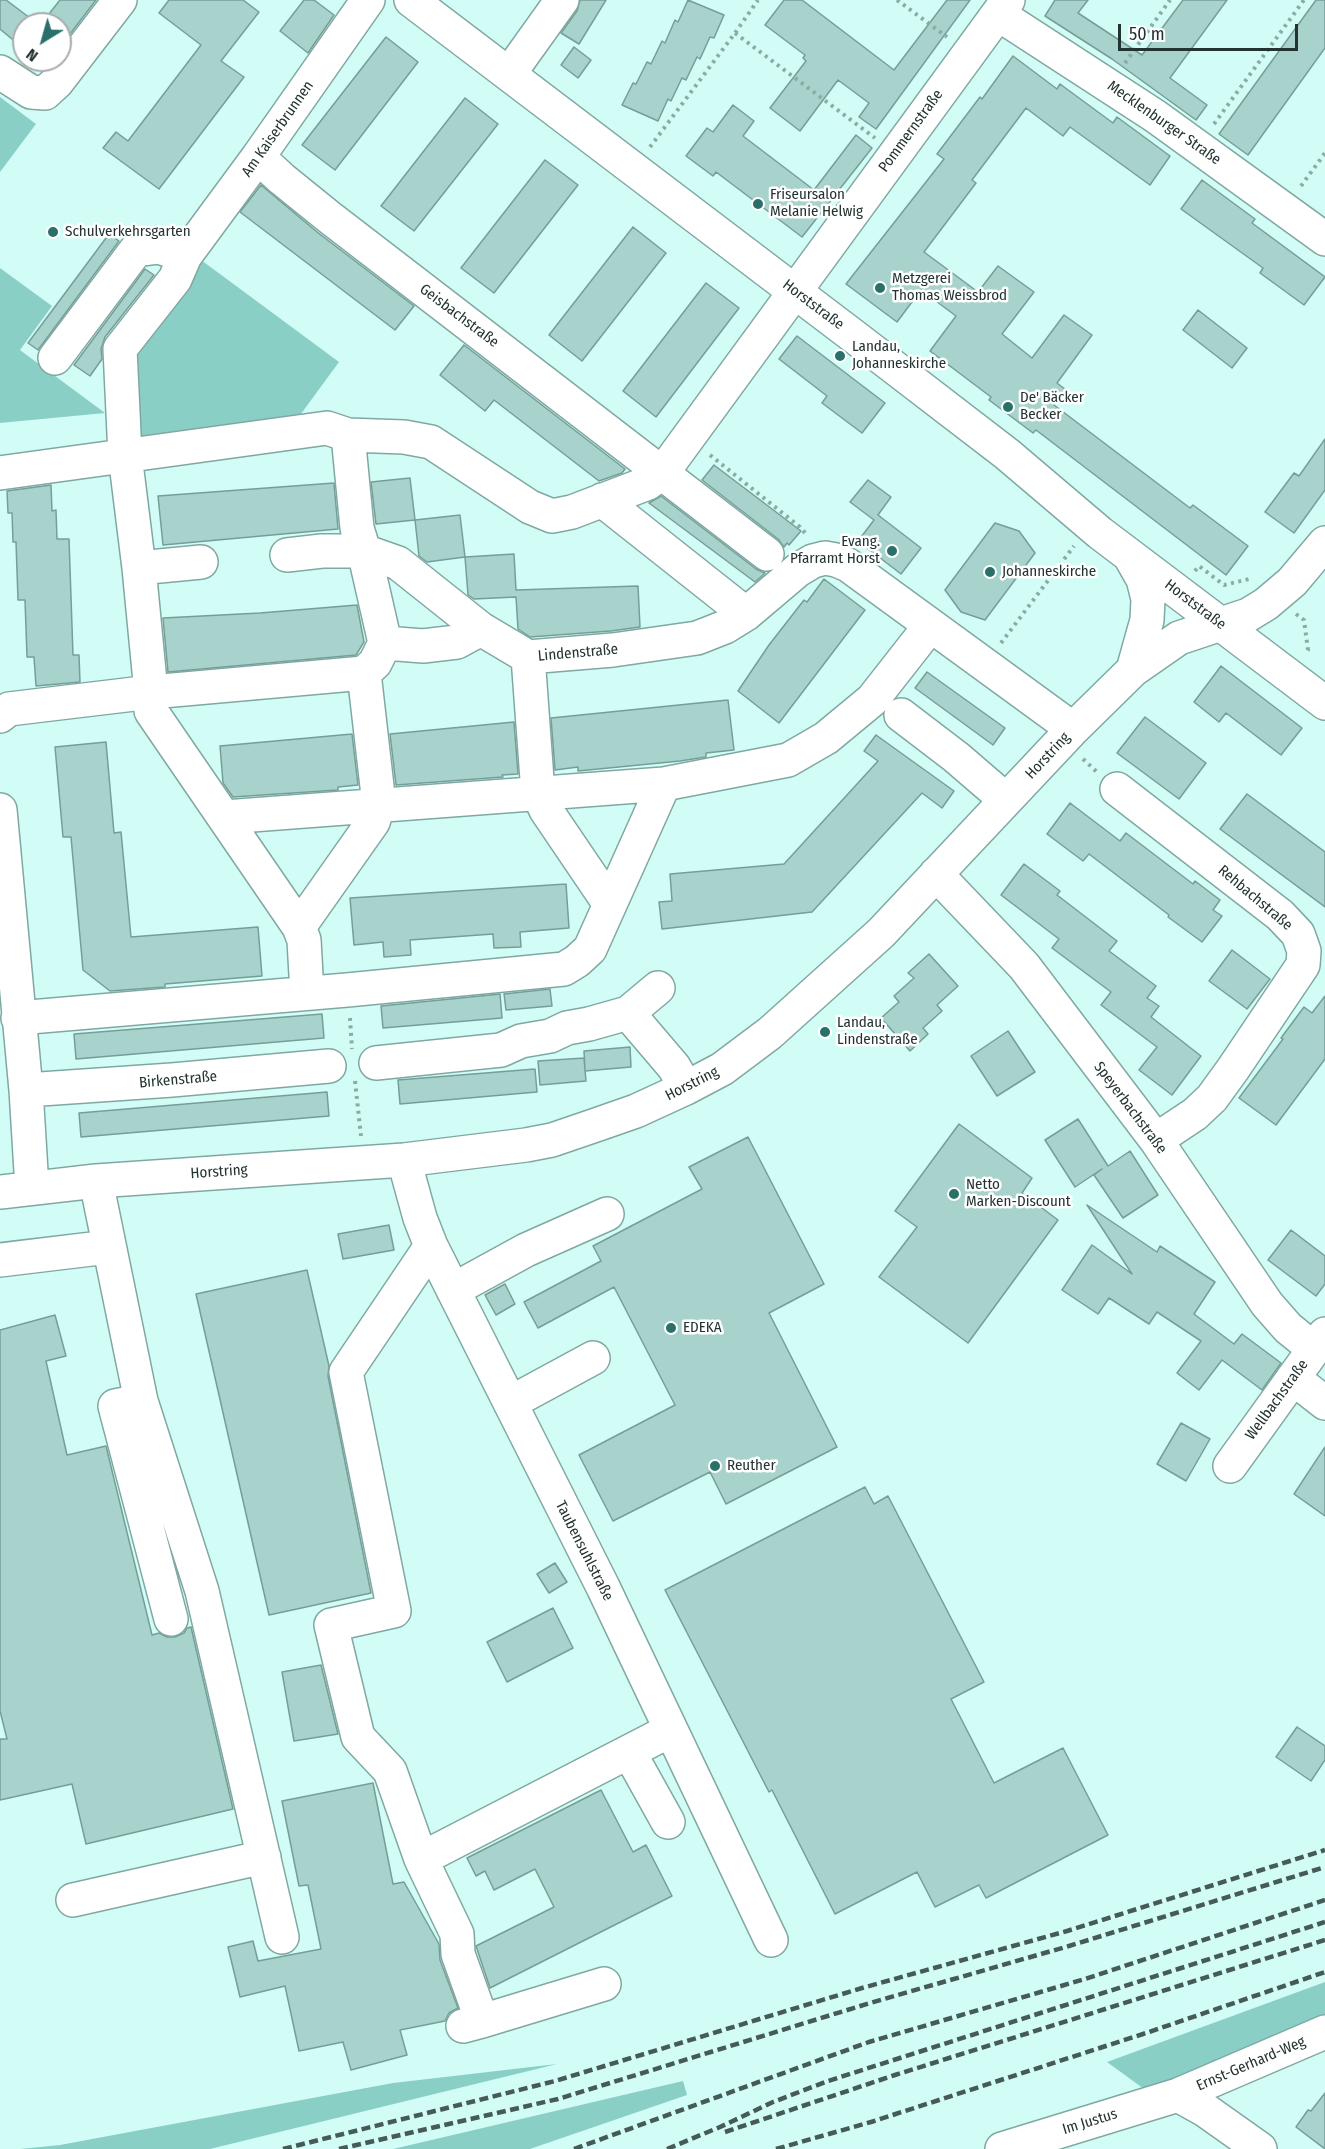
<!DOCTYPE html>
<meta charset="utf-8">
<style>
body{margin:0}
#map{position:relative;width:1325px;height:2149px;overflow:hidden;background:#d2fdf6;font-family:"Fira Sans Condensed",sans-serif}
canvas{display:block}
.north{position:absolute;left:12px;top:12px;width:60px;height:60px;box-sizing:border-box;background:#fff;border:2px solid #a7adad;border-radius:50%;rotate:217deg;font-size:16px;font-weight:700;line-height:24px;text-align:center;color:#233331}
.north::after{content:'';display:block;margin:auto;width:21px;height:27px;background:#287068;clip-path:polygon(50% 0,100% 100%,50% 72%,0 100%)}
.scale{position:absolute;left:1118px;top:24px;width:180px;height:27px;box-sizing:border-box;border:3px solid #233331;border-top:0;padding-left:8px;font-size:18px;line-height:21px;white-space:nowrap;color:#233331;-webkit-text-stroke:4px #fff;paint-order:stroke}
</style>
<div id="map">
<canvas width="1325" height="2149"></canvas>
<div class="north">N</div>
<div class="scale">50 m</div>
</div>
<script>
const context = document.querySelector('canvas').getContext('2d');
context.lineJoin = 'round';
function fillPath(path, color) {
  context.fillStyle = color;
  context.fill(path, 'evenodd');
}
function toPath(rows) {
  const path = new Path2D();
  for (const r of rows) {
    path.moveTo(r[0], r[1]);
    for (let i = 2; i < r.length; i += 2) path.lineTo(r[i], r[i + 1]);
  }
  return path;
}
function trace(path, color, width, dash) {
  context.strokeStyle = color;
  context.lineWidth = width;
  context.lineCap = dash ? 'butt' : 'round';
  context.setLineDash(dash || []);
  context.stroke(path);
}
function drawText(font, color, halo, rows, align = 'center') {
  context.font = font + ' "Fira Sans Condensed",sans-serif';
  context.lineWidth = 5;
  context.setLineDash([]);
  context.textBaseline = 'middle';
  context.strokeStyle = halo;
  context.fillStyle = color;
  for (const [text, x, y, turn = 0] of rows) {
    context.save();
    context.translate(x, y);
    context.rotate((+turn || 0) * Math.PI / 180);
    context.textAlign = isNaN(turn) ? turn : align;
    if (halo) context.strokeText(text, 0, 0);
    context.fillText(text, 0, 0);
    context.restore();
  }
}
fillPath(toPath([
 [0,97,36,124,0,172],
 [201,260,339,362,298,418,142,440,132,353],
 [0,268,52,306,20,350,105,413,0,423],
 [1325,1982,1325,2034,1173,2110,1107,2062],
 [557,2064,210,2149,20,2149,60,2145,393,2083],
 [683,2081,687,2095,530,2149,393,2149]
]), '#8acfc6');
const building = toPath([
 [0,0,6,0,38,24,24,24,24,49,0,29,0,0],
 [60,0,96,0,60,47,60,24,41,24,60,0],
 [169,0,243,0,259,12,221,61,244,77,159,189,103,148,116,132,128,141,201,45,159,13,169,0],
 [304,0,314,0,334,15,308,53,280,31,304,0],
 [580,0,606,0,579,44,561,33,577,11,580,0],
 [688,0,724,15,714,38,710,37,700,59,697,57,686,80,682,78,671,101,668,99,658,121,622,105,633,83,636,84,647,62,651,64,662,41,665,43,675,20,678,22,688,0],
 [784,0,802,0,894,70,947,0,970,0,876,129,859,117,869,103,838,80,800,131,770,108,806,61,803,58,805,55,765,25,784,0],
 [1055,0,1088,0,1078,13,1142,55,1183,0,1227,0,1170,78,1207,105,1196,120,1112,59,1045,16,1055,0],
 [1316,0,1325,0,1325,48,1248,155,1219,134,1316,0],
 [386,37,418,62,335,170,302,145,386,37],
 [574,47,591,60,578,78,561,65,574,47],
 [1013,56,1057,89,1060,84,1113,123,1117,117,1170,156,1150,185,1070,127,1063,136,1026,108,972,180,976,183,924,252,978,292,998,266,1034,292,1002,334,1032,358,1064,315,1092,335,1057,383,1066,390,1054,405,1190,508,1193,505,1248,546,1226,575,1036,430,1033,433,989,400,991,397,930,351,956,316,921,290,897,322,846,284,944,159,937,154,980,97,982,99,1013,56],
 [465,98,498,124,414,231,381,206,465,98],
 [733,105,754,121,743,136,814,190,856,135,872,148,802,237,716,172,713,176,686,156,707,128,713,132,733,105],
 [545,160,578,185,494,293,461,268,545,160],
 [1202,180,1255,219,1252,223,1325,277,1304,305,1260,273,1263,268,1181,209,1202,180],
 [261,185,317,232,414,306,395,330,240,212,261,185],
 [633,227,666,253,582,361,549,335,633,227],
 [109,234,119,241,38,350,28,343,109,234],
 [145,269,154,275,105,337,101,349,102,359,90,376,74,365,145,269],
 [706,283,739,308,656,417,623,391,706,283],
 [1198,310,1247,348,1232,368,1183,330,1198,310],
 [797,336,885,403,862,433,822,403,827,396,779,359,797,336],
 [464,345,625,469,622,473,599,481,494,400,485,411,440,375,464,345],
 [1325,439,1325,490,1294,533,1265,512,1294,473,1299,476,1325,439],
 [714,465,801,531,789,545,787,543,784,547,778,539,702,480,714,465],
 [410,478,415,520,376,524,371,482,410,478],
 [868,480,891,497,878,515,921,548,901,574,858,541,874,520,850,502,868,480],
 [334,483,338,529,163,545,158,496,334,483],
 [51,485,52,511,56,510,57,539,69,539,73,655,79,655,80,682,36,686,34,657,27,657,25,600,18,600,16,542,13,542,12,513,8,513,7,491,51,485],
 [661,496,756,569,765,573,762,576,755,582,649,503,661,496],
 [460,515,465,557,427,562,419,556,415,520,460,515],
 [995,523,1019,531,1035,553,985,620,961,612,945,590,995,523],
 [514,554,516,590,638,586,640,627,611,631,530,637,518,629,516,597,474,599,468,595,465,557,514,554],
 [824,579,865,610,779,723,738,691,769,645,804,600,807,602,824,579],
 [357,605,364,642,356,655,168,672,163,618,260,613,357,605],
 [1221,666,1302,728,1281,755,1226,713,1219,722,1194,702,1221,666],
 [927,672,1005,728,993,745,915,688,927,672],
 [728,700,734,750,706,753,706,757,680,761,578,771,578,767,555,770,551,718,728,700],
 [1145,717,1206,763,1179,799,1117,753,1145,717],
 [514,722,518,774,502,775,503,777,396,785,390,734,514,722],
 [352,734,358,785,338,787,338,790,233,797,223,783,220,746,352,734],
 [876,735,954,791,942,808,922,793,812,912,662,929,659,902,672,901,670,874,784,864,878,761,864,751,876,735],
 [106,742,114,833,121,832,131,937,258,927,262,976,165,984,165,987,110,991,83,970,71,837,63,837,55,747,106,742],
 [1247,794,1325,852,1325,907,1220,829,1247,794],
 [1070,803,1120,841,1126,833,1193,884,1195,881,1220,900,1213,910,1222,916,1202,942,1168,917,1169,915,1089,854,1083,861,1047,834,1070,803],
 [1024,864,1060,891,1057,895,1117,941,1109,951,1156,986,1147,998,1159,1006,1151,1017,1201,1056,1172,1095,1139,1070,1157,1047,1101,1005,1111,992,1052,948,1059,939,1001,895,1024,864],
 [566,884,569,928,520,932,521,947,494,948,493,934,410,940,411,955,384,957,383,942,354,945,350,898,566,884],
 [1232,950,1270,979,1247,1009,1209,981,1232,950],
 [929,954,958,986,937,1005,942,1011,923,1028,928,1034,910,1051,881,1018,899,1002,894,996,914,978,908,973,929,954],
 [550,989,552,1006,506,1010,504,994,550,989],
 [500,994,502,1018,383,1028,381,1006,500,994],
 [1325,996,1325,1059,1276,1125,1239,1098,1283,1039,1281,1038,1304,1007,1312,1013,1325,996],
 [322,1014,324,1038,76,1059,74,1034,322,1014],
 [1008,1031,1035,1072,997,1096,971,1056,1008,1031],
 [630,1047,631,1067,585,1071,584,1051,630,1047],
 [584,1058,586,1081,540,1085,538,1061,584,1058],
 [535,1069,537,1092,400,1104,398,1080,535,1069],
 [327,1092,329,1116,81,1137,79,1113,327,1092],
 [1078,1119,1108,1166,1130,1151,1158,1195,1123,1218,1094,1175,1102,1169,1075,1187,1045,1140,1078,1119],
 [959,1124,1032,1178,1022,1193,1058,1220,968,1343,879,1277,917,1227,895,1211,959,1124],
 [748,1137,824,1284,769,1313,837,1447,726,1504,710,1472,613,1521,579,1455,675,1405,614,1287,538,1328,524,1302,601,1261,593,1246,702,1189,689,1167,748,1137],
 [1087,1205,1157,1252,1160,1246,1215,1282,1194,1314,1234,1344,1242,1334,1281,1363,1262,1390,1222,1360,1199,1390,1177,1373,1201,1341,1157,1312,1149,1324,1109,1298,1098,1314,1062,1290,1092,1245,1132,1274,1087,1205],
 [389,1225,394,1250,343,1259,338,1234,389,1225],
 [1291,1230,1325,1256,1325,1284,1316,1296,1268,1260,1291,1230],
 [307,1270,329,1366,328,1376,371,1593,269,1615,196,1294,307,1270],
 [505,1284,515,1304,496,1315,485,1295,505,1284],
 [55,1315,66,1356,46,1361,67,1455,106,1446,152,1635,159,1633,167,1637,175,1637,184,1633,187,1628,191,1627,233,1809,86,1844,72,1784,0,1800,0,1739,7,1739,0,1711,0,1330,55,1315],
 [1181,1423,1210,1439,1186,1481,1157,1464,1181,1423],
 [1325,1447,1325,1516,1294,1494,1325,1447],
 [865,1487,874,1504,888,1496,984,1682,951,1699,994,1783,1063,1748,1108,1835,986,1898,979,1885,935,1907,917,1872,835,1914,772,1790,769,1792,665,1590,865,1487],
 [555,1563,567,1582,549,1593,537,1574,555,1563],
 [553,1608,573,1648,507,1682,487,1642,553,1608],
 [321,1665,338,1734,294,1741,282,1672,321,1665],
 [1297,1727,1325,1746,1325,1760,1311,1781,1276,1757,1297,1727],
 [373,1783,393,1884,404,1882,439,1944,440,1960,458,2008,449,2013,445,2021,400,2030,407,2055,351,2070,343,2042,299,2051,285,1986,240,1997,228,1947,253,1941,258,1961,321,1949,308,1885,299,1886,282,1801,373,1783],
 [601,1790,633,1852,646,1845,672,1896,490,1988,476,1946,554,1907,535,1869,494,1890,485,1871,476,1876,467,1858,601,1790],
 [1325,2093,1325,2149,1296,2127,1308,2110,1311,2111,1325,2093]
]);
fillPath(building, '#a8d2cc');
trace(building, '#769e98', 1.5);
const minor = toPath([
 [411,0,856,338,1007,454,1100,533,1325,703],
 [998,14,1155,116,1325,239],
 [0,72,31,92,45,93,57,82,120,0],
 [509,74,562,0],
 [258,157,282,179,329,217,767,554],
 [185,256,258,157,368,0],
 [55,358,136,250,159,247,185,256,175,279,120,349,125,455,139,568,151,692,364,673,375,663,385,643,364,551,357,528,348,435,404,437,431,442,530,507,552,516,572,512,648,483,663,472,1008,0],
 [0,473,327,428,348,435],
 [602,500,746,614],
 [287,555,322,551,364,551,398,563,481,629,528,657,613,650,697,638,725,627,746,614,798,570,813,561,825,558,836,560,848,565,1073,729],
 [1131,558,1143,579,1148,599,1147,620,1133,670],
 [139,568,201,562],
 [385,643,423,646,457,642,481,629],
 [528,657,538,793,546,810,609,903],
 [901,715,956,757,1006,800],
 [0,716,9,709,151,692,151,711,299,927,304,940,307,993],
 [1117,789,1280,915,1298,934,1304,951,1303,965,1233,1069,1212,1098,1195,1114,1156,1140],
 [0,810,26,1090,32,1188],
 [225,817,664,784,788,760,826,738,872,700,930,626],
 [936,874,1024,966,1156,1140,1267,1304,1288,1328,1314,1349],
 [299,927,373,822,379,804,364,673],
 [628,1013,658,988],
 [18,1018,347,990,564,969,577,961,590,949,664,784],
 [376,1063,501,1050,521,1041,550,1036,567,1028,589,1024,628,1013,674,1067,686,1088],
 [26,1090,172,1080,329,1066],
 [404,1160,420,1218,431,1246,603,1587,771,1940],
 [96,1181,141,1401,115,1406,171,1619],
 [0,1192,96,1181,404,1160,526,1145,552,1140,593,1126,636,1111,686,1088,722,1069,770,1033,881,933,1073,729,1133,670,1179,638,1248,615,1266,604,1292,582,1325,543],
 [0,1260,108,1247],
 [453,1290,526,1250,607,1214],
 [1293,1378,1325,1403],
 [141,1401,202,1591,282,1937],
 [510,1403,593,1358],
 [1230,1466,1325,1334],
 [629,1752,668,1822],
 [421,1859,390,1771,358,1737,331,1625,394,1611,346,1372,431,1246],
 [73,1900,264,1857],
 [482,2021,604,1984],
 [463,2026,482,2021,458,1954,457,1934,421,1859,671,1730],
 [1178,2095,1205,2110,1260,2149],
 [1002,2149,1178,2095,1325,2032]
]);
trace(minor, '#80a8a2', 36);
trace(toPath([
 [897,0,947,37],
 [735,33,875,138],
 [1125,63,1170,0],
 [1214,124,1304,0],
 [650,147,735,33,758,0],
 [1301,186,1325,153],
 [710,455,800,527,806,534],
 [1195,571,1199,566,1224,585,1249,579],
 [1296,614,1304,620,1308,650,1305,652],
 [1001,643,1074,546],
 [1083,759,1097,772],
 [350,1018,352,1049],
 [355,1081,361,1136]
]), '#8baba6', 4, [3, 4.5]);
trace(minor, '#fff', 33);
trace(toPath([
 [725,2132,895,2075,1325,1940],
 [283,2149,555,2081,862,1988,1067,1931,1325,1850],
 [339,2149,558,2099,870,2003,1069,1946,1325,1867],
 [574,2149,869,2042,1085,1979,1325,1900],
 [667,2149,720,2127,773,2102,828,2081,1325,1922],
 [776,2149,871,2122,1143,2034,1325,1972]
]), '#465b58', 4.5, [9, 4.5]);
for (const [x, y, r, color] of [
 [758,204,6,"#287068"],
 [53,232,6,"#287068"],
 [880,288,6,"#287068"],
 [840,356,6,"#287068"],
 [1008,407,6,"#287068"],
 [892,551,6,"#287068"],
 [990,572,6,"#287068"],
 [825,1032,6,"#287068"],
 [954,1194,6,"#287068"],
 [671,1328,6,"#287068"],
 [715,1466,6,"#287068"]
]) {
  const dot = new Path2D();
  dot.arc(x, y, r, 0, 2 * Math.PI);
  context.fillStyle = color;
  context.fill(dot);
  trace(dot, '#fff', 2);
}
drawText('15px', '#233331', '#fff', [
 ["Mecklenburger Straße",1164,123,35],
 ["Am Kaiserbrunnen",278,129,-55],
 ["Pommernstraße",911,131,-54],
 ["Horststraße",813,305,37],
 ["Geisbachstraße",459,316,37],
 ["Horststraße",1195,605,37],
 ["Lindenstraße",578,653,-5],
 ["Horstring",1048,756,-47],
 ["Rehbachstraße",1255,898,40],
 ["Birkenstraße",178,1080,-5],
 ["Horstring",692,1084,-27],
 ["Speyerbachstraße",1130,1108,53],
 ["Horstring",219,1172,-4],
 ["Wellbachstraße",1277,1400,-54],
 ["Taubensuhlstraße",584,1551,63],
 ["Ernst-Gerhard-Weg",1251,2064,-23],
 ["Im Justus",1090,2122,-17]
]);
drawText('15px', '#233331', '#fff', [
 ["Friseursalon",770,195],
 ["Melanie Helwig",770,212],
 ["Schulverkehrsgarten",65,232],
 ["Metzgerei",892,279],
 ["Thomas Weissbrod",892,296],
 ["Landau,",852,347],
 ["Johanneskirche",852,364],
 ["De' Bäcker",1020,398],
 ["Becker",1020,415],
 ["Evang.",880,542,"right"],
 ["Pfarramt Horst",880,559,"right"],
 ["Johanneskirche",1002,572],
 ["Landau,",837,1023],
 ["Lindenstraße",837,1040],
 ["Netto",966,1185],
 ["Marken-Discount",966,1202],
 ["EDEKA",683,1328],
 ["Reuther",727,1466]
], 'left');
</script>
